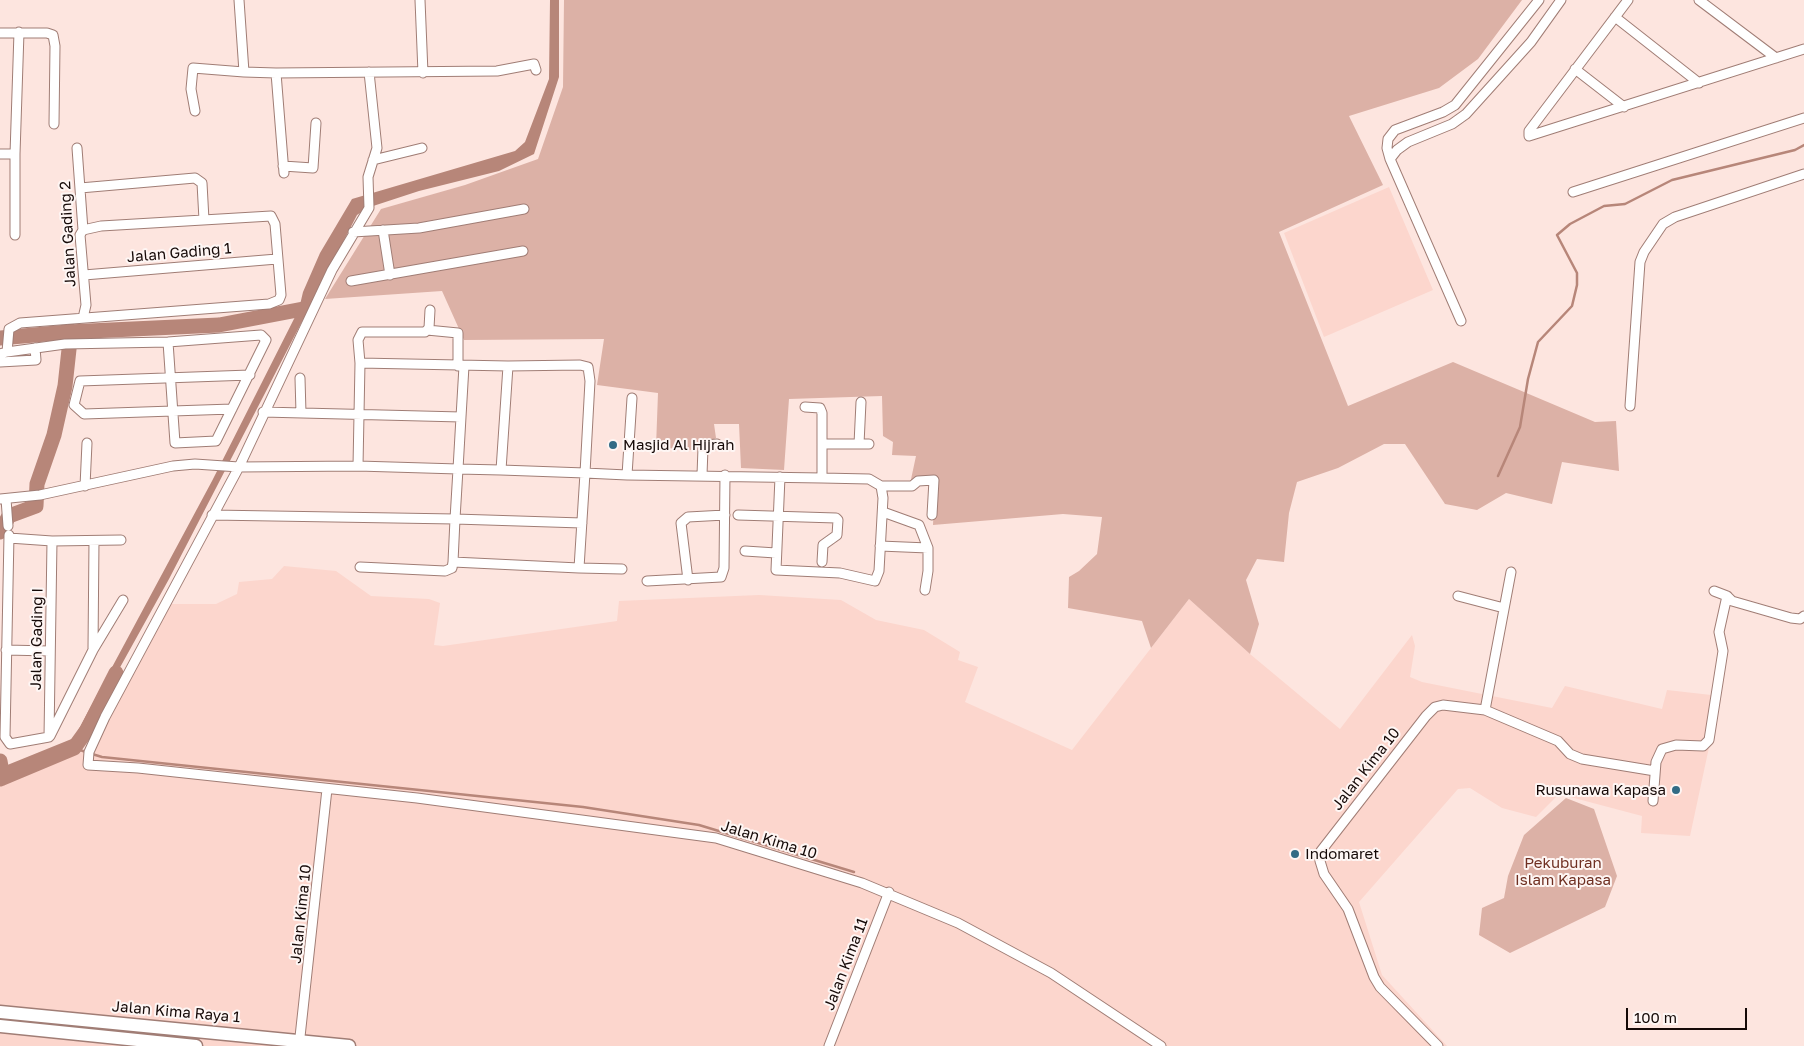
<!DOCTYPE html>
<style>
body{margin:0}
#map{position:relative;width:1804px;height:1046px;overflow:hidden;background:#fde5df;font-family:"Golos Text",sans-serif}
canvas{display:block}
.scale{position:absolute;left:1626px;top:1008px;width:121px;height:22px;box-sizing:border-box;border:2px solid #150907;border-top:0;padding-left:6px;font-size:15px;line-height:18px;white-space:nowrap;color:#150907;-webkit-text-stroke:4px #fef6f4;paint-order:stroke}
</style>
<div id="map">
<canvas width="1804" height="1046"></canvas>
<div class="scale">100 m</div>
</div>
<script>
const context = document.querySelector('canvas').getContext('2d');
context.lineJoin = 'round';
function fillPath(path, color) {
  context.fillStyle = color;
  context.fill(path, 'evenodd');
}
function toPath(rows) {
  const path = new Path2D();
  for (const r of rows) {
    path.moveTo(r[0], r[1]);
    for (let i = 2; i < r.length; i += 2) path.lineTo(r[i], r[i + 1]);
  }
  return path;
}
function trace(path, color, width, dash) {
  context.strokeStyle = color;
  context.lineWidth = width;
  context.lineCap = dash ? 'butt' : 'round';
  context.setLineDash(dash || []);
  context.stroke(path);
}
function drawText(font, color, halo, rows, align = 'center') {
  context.font = font + ' "Golos Text",sans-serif';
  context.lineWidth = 4;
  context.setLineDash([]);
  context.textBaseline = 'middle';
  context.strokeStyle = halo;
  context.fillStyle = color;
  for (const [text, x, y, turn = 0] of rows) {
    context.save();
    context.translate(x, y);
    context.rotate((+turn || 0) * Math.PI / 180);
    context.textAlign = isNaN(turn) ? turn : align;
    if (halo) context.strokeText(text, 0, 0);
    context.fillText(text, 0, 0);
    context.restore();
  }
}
fillPath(toPath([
 [1389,187,1433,290,1324,337,1284,233],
 [284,566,336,571,371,596,429,599,440,603,434,645,443,646,617,621,619,601,759,595,841,600,876,620,924,630,960,652,958,660,978,667,965,702,1072,750,1189,599,1250,654,1340,729,1412,635,1415,646,1410,677,1422,682,1552,708,1565,686,1662,709,1667,690,1720,696,1690,836,1641,833,1642,816,1559,794,1536,817,1502,808,1470,788,1458,789,1359,902,1382,975,1447,1046,0,1046,0,783,95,747,164,609,170,604,216,604,237,594,239,582,272,579]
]), '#fcd6cd');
fillPath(toPath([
 [564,0,1522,0,1478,59,1439,88,1349,116,1383,185,1279,232,1348,406,1453,362,1595,422,1616,421,1619,471,1562,462,1552,504,1506,493,1477,510,1445,504,1405,444,1384,444,1338,468,1297,482,1289,513,1284,562,1257,559,1246,580,1259,624,1250,654,1189,599,1151,648,1142,621,1068,608,1069,577,1079,571,1097,554,1102,517,1063,514,933,525,935,482,910,484,916,456,892,455,893,442,883,436,882,396,789,399,784,470,741,468,739,424,714,424,716,438,691,450,656,447,658,393,597,385,604,339,464,340,442,291,325,299,381,209,465,185,538,159,563,87],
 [1566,798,1594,809,1617,876,1605,907,1510,953,1479,935,1482,908,1504,898,1508,876,1524,835]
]), '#dcb1a6');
fillPath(toPath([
 [550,0,559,0,559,77,534,154,499,171,419,191,367,208,357,215,169,579,77,745,0,779,0,768,74,738,212,481,299,309,303,292,320,253,352,199,515,151,525,142,549,79]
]), '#b78679');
trace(toPath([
 [1498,476,1520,427,1528,379,1538,342,1572,306,1577,285,1577,273,1557,235,1570,224,1604,206,1625,204,1672,180,1795,150,1804,145],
 [74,748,86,752],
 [92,754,102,757,583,807,699,825,854,872]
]), '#b78679', 2.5);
trace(toPath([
 [0,338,68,332,219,325,303,309],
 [0,532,9,516,36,506,37,484,54,435,65,386,71,331],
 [0,761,3,778],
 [0,779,74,748,87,730,116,673]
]), '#b78679', 15);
const minor = toPath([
 [239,0,244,72,276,73],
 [420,0,423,73],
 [1628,0,1529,131,1529,136,1804,49],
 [1699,0,1776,58],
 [1615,17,1699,83],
 [0,33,47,33,53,35,55,46,54,124],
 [1575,69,1624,107],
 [369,72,377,148,368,177,369,208,332,270,239,467,105,717,89,752,88,765,138,768,417,798,716,838,862,883,958,923,1051,973,1161,1046],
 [195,111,191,89,193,68,244,72],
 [77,148,83,230,80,235,86,305,83,318],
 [0,154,15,154,15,235],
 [15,154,19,32],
 [1390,159,1397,150,1408,142,1452,124,1466,114,1531,42,1561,0],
 [373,160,422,148],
 [283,166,313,168,316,123],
 [284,173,276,73,497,71,534,64,536,70],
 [80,188,195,178,202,183,204,220],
 [1573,192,1804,118],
 [383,230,390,275],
 [353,232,419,228,524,209],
 [84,275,277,259],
 [351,281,523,251],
 [1461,321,1390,159,1387,148,1388,139,1395,130,1443,112,1455,105,1539,0],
 [427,330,458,333,458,366],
 [7,352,65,344,168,342,261,335,266,340,216,441,175,443,168,342],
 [0,354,7,352,9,329,20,323,269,304,279,300,281,295,275,224,271,216,101,226,83,230],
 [0,362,36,360,35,348],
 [360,363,358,340,362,332,425,332,429,328,430,310],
 [300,378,301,413],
 [1630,406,1640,262,1644,252,1663,224,1675,217,1804,174],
 [232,409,84,414,74,405,80,381,250,375],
 [263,412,461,417,464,366],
 [822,444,869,444],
 [859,444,861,402],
 [501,470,585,473,590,381,588,367,580,365,508,366],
 [627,475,822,478,822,413,820,408,805,407],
 [702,475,703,448,706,445,717,444],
 [780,477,776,570,840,573,875,581,879,571,883,498,881,486,869,479,822,478],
 [85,486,87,443],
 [881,486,912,486,918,481,934,480,932,515],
 [0,499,40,495,173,466,195,464,239,467,358,466,360,363,508,366,501,470,458,469,461,417],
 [6,499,8,526],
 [883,512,919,525,928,548,928,571,925,590],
 [212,515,455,519,458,469,358,466],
 [738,515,836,518,838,520,837,535,823,545,822,562],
 [582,523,455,519,453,562,579,568,585,473,627,475,632,398],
 [9,535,5,737,10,744,49,737],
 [9,538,52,541,121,540],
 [880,546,928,548],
 [745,551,776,553],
 [360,567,445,571,452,568,453,562],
 [579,568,622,569],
 [688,580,681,523,688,517,725,515],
 [647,581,721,577,724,568,725,475],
 [1458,596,1504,608],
 [1727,596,1732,601,1791,618,1800,619,1804,616],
 [93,648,94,541],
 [6,650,50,651],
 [1485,710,1511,572],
 [50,736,93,650,123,600],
 [49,737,52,541],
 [1653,801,1656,762,1662,749,1676,745,1703,746,1709,740,1723,651,1719,632,1727,596,1714,591],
 [299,1046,327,789],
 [829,1046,889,892],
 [1438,1046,1380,987,1374,977,1348,909,1324,874,1320,861,1321,851,1426,716,1435,707,1443,705,1485,710,1558,741,1570,754,1582,759,1655,771]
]);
const secondary = toPath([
 [0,1012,349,1046],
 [0,1026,196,1046]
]);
trace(minor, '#a07d75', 11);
trace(secondary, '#a07d75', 15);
trace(minor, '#fff', 9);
trace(secondary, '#fff', 12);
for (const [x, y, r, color] of [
 [613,445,5,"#326b85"],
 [1676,790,5,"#326b85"],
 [1295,854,5,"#326b85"]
]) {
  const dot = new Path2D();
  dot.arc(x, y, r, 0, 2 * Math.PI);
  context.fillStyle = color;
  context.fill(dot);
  trace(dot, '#fef6f4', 2);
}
drawText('15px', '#150907', '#fef6f4', [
 ["Jalan Gading 2",68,234,-93],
 ["Jalan Gading 1",179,253,-5],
 ["Jalan Gading I",37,639,-89],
 ["Jalan Kima 10",1366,769,-52],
 ["Jalan Kima 10",769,840,17],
 ["Jalan Kima 10",301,914,-84],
 ["Jalan Kima 11",846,964,-69],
 ["Jalan Kima Raya 1",176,1012,5]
]);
drawText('15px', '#150907', '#fef6f4', [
 ["Masjid Al Hijrah",623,445],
 ["Rusunawa Kapasa",1666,790,"right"],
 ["Indomaret",1305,854]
], 'left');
drawText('15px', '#6f2f21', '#fef6f4', [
 ["Pekuburan",1563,863],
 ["Islam Kapasa",1563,880]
]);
</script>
